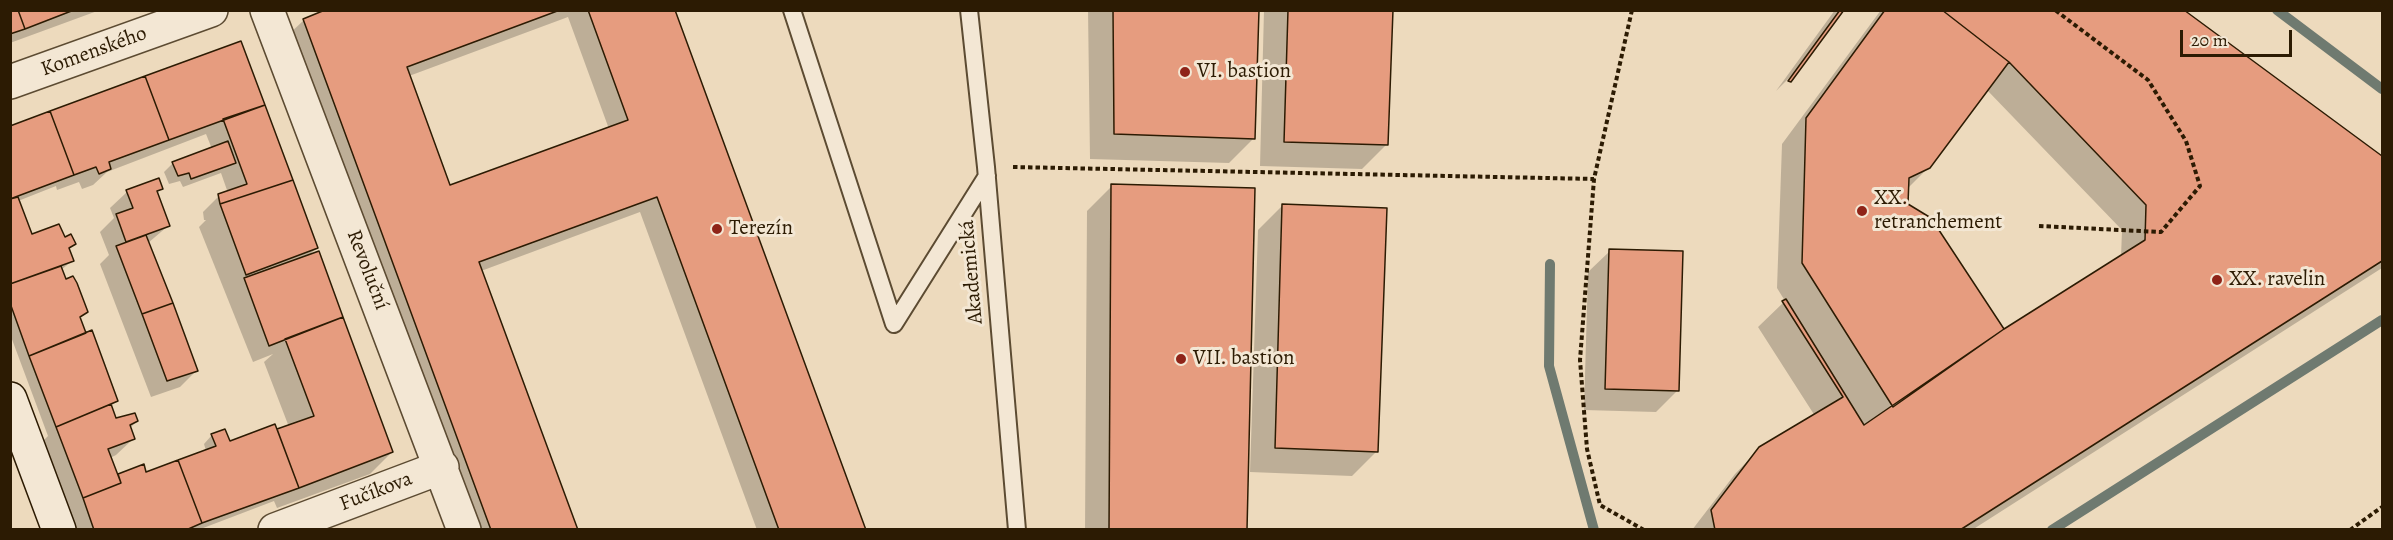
<!DOCTYPE html>
<meta charset="utf-8">
<style>
body{margin:0}
#map{position:relative;width:2393px;height:540px;overflow:hidden;background:#eddabd;font-family:Alegreya,serif}
canvas{display:block}
.frame{position:absolute;inset:0;border:12px solid #2c1b03;pointer-events:none}
.scale{position:absolute;left:2180px;top:30px;width:112px;height:27px;box-sizing:border-box;border:3px solid #2c1b03;border-top:0;padding-left:8px;font-size:18px;line-height:21px;white-space:nowrap;color:#2c1b03;-webkit-text-stroke:4px #f3e7d4;paint-order:stroke}
</style>
<div id="map">
<canvas width="2393" height="540"></canvas>
<div class="frame"></div>
<div class="scale">20 m</div>
</div>
<script>
const context = document.querySelector('canvas').getContext('2d');
context.lineJoin = 'round';
function fillPath(path, color) {
  context.fillStyle = color;
  context.fill(path, 'evenodd');
}
function toPath(rows) {
  const path = new Path2D();
  for (const r of rows) {
    path.moveTo(r[0], r[1]);
    for (let i = 2; i < r.length; i += 2) path.lineTo(r[i], r[i + 1]);
  }
  return path;
}
function trace(path, color, width, dash) {
  context.strokeStyle = color;
  context.lineWidth = width;
  context.lineCap = dash ? 'butt' : 'round';
  context.setLineDash(dash || []);
  context.stroke(path);
}
function drawText(font, color, halo, rows, align = 'center') {
  context.font = font + ' Alegreya,serif';
  context.lineWidth = 6;
  context.setLineDash([]);
  context.textBaseline = 'middle';
  context.strokeStyle = halo;
  context.fillStyle = color;
  for (const [text, x, y, turn = 0] of rows) {
    context.save();
    context.translate(x, y);
    context.rotate((+turn || 0) * Math.PI / 180);
    context.textAlign = isNaN(turn) ? turn : align;
    if (halo) context.strokeText(text, 0, 0);
    context.fillText(text, 0, 0);
    context.restore();
  }
}
fillPath(toPath([
 [10,10,100,10,10,43],
 [329,10,673,10,864,530,757,530,640,212,481,271,576,530,469,530,287,36,304,20],
 [568,17,609,129,449,187,409,76],
 [1088,10,1258,10,1254,138,1229,163,1090,159],
 [1264,10,1391,10,1387,144,1362,169,1260,166],
 [1835,10,1842,10,1801,66,1776,91],
 [1881,10,2181,10,2382,158,2382,268,1972,530,1692,530,1735,474,1760,448,1815,416,1758,327,1785,301,1777,288,1782,144],
 [1987,90,2122,230,2121,257,2003,331,1907,204,1907,189,1929,167],
 [241,43,317,248,307,257,392,452,370,474,277,508,274,501,198,530,73,530,40,444,48,436,10,334,10,128],
 [206,134,212,149,173,163,164,172,169,184,180,181,183,187,221,173,228,193,219,196,203,212,204,220,206,220,199,227,253,362,273,354,264,362,289,427,229,443,212,435,204,444,206,451,145,473,143,466,117,475,110,458,116,455,133,439,130,428,137,421,115,420,111,406,117,400,79,318,86,311,61,270,72,261,68,250,74,244,64,239,31,236,18,201,56,186,57,190,79,182,82,189,93,185,107,172],
 [158,180,162,188,156,194,168,226,148,243,197,370,180,387,151,397,100,264,109,255,100,232,114,218,110,208,127,192],
 [1112,186,1246,530,1085,530,1087,211],
 [1283,205,1377,451,1352,476,1250,472,1258,230],
 [1610,251,1678,390,1656,412,1584,410,1588,272]
]), '#0003');
trace(toPath([
 [2277,10,2382,89],
 [1550,264,1549,366,1594,530],
 [2052,530,2382,320]
]), '#6f7a70', 10);
const building = toPath([
 [10,10,18,10,25,29,10,34,10,10],
 [18,10,74,10,25,29,18,10],
 [325,10,560,10,407,67,450,185,628,120,588,10,675,10,866,530,779,530,657,197,479,262,578,530,491,530,303,19,325,10],
 [1113,10,1259,10,1255,139,1114,134,1113,10],
 [1288,10,1393,10,1388,145,1284,142,1288,10],
 [1840,10,1844,10,1791,82,1788,81,1840,10],
 [1885,10,1942,10,2009,62,1930,168,1909,178,1908,204,1931,218,2004,329,1893,407,1802,263,1806,118,1885,10],
 [1942,10,2184,10,2382,156,2382,261,1960,530,1715,530,1711,510,1759,447,1843,397,1782,301,1786,299,1864,425,2004,329,2145,240,2146,205,2009,62,1942,10],
 [241,41,265,105,169,140,145,76,241,41],
 [145,76,169,140,109,162,111,169,99,174,96,167,74,175,50,111,145,76],
 [265,105,293,180,220,204,218,194,247,184,223,119,265,105],
 [50,111,74,175,10,199,10,126,50,111],
 [228,141,236,163,191,179,189,173,178,176,172,162,228,141],
 [159,178,163,189,157,191,170,226,126,242,116,214,133,208,126,190,159,178],
 [293,180,318,248,246,275,220,204,293,180],
 [1111,184,1255,188,1247,530,1109,530,1111,184],
 [18,197,32,234,59,224,65,237,71,234,76,244,69,248,74,261,10,284,10,199,18,197],
 [1282,204,1387,208,1378,452,1275,448,1282,204],
 [146,235,173,303,142,314,116,246,146,235],
 [1609,249,1683,251,1679,391,1605,389,1609,249],
 [319,251,343,317,269,346,244,278,319,251],
 [61,266,66,279,73,276,77,283,88,312,80,317,86,333,29,356,10,303,10,284,61,266],
 [173,303,198,371,167,381,142,314,173,303],
 [343,317,393,452,299,488,277,429,314,416,285,339,343,317],
 [92,330,118,401,56,427,29,356,92,330],
 [111,404,116,418,135,413,138,421,130,425,135,439,108,449,121,483,83,498,56,427,111,404],
 [275,424,299,488,202,523,178,460,216,446,211,434,225,429,230,441,275,424],
 [178,460,202,523,186,530,94,530,83,498,121,483,118,474,144,464,146,472,178,460]
]);
fillPath(building, '#e69c7f');
trace(building, '#2c1b03', 1.5);
const service = toPath([
 [792,10,894,324,987,176],
 [969,10,986,167,1017,530]
]);
const minor = toPath([
 [267,10,464,530],
 [10,82,211,10],
 [275,530,442,467]
]);
const secondary = toPath([
 [10,399,59,530]
]);
trace(service, '#5c4b32', 20);
trace(minor, '#5c4b32', 36);
trace(secondary, '#2c1b03', 36);
trace(toPath([
 [1632,10,1594,179,1580,360,1587,449,1600,505,1644,530],
 [1013,167,1594,179],
 [2039,226,2161,232,2200,186,2186,141,2148,80,2055,10],
 [2350,530,2382,507]
]), '#2c1b03', 4, [4.5, 3]);
trace(service, '#f3e7d4', 16);
trace(minor, '#f3e7d4', 33);
trace(secondary, '#f3e7d4', 33);
for (const [x, y, r, color] of [
 [1185,72,6,"#8f2418"],
 [1862,211,6,"#8f2418"],
 [717,229,6,"#8f2418"],
 [2217,280,6,"#8f2418"],
 [1181,359,6,"#8f2418"]
]) {
  const dot = new Path2D();
  dot.arc(x, y, r, 0, 2 * Math.PI);
  context.fillStyle = color;
  context.fill(dot);
  trace(dot, '#f3e7d4', 2);
}
drawText('21px', '#2c1b03', '#f3e7d4', [
 ["Komenského",94,52,-20],
 ["Revoluční",367,270,69],
 ["Akademická",972,272,-95],
 ["Fučíkova",376,492,-21]
]);
drawText('21px', '#2c1b03', '#f3e7d4', [
 ["VI. bastion",1197,72],
 ["XX.",1874,199],
 ["retranchement",1874,223],
 ["Terezín",729,229],
 ["XX. ravelin",2229,280],
 ["VII. bastion",1193,359]
], 'left');
</script>
